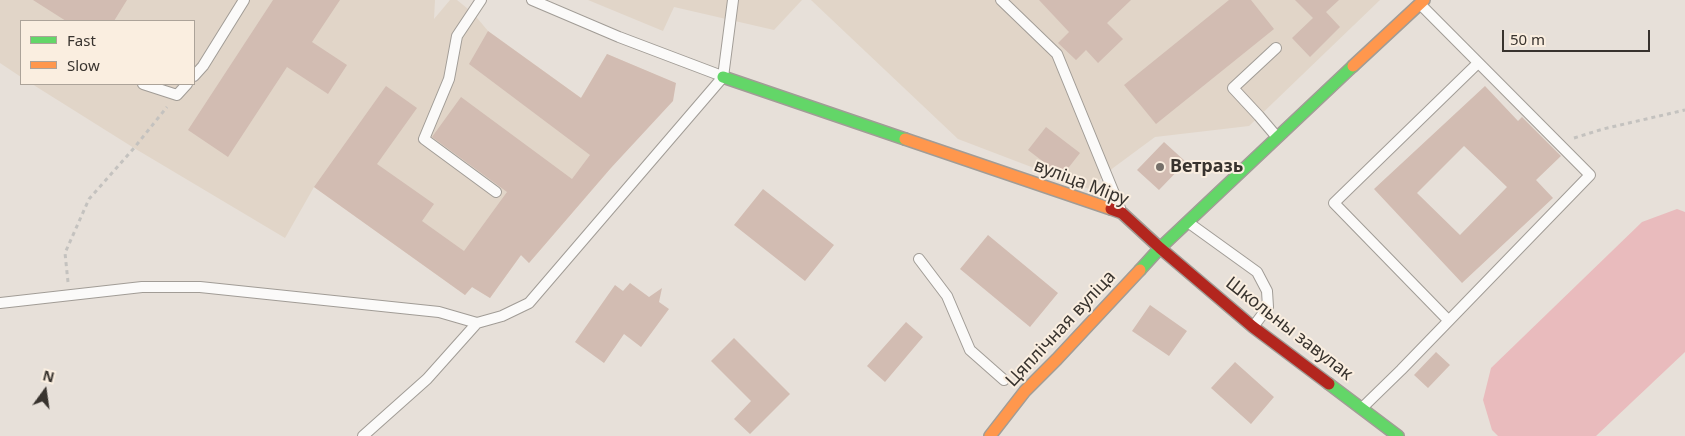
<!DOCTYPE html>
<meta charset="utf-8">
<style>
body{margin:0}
#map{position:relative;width:1685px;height:436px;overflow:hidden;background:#e7e0d9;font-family:"Noto Sans",sans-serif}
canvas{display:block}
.legend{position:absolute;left:20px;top:20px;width:175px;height:65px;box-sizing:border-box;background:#faeee0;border:1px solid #aca399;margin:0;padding:6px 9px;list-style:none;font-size:15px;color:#38332e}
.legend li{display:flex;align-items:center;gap:10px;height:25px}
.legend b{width:25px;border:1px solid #aca399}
.north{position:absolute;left:20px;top:366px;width:50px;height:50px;-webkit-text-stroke:4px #faeee0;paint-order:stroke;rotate:14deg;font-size:14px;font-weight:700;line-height:20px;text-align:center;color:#38332e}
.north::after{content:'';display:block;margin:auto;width:18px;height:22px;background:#38332e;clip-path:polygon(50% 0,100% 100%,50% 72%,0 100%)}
.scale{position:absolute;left:1502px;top:30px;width:148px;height:22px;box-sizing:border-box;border:2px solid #38332e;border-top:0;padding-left:6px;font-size:15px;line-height:18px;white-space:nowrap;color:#38332e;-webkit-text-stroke:4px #faeee0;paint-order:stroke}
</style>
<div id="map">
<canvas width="1685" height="436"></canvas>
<ul class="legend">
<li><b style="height:6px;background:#63d668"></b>Fast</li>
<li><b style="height:6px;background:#ff974d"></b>Slow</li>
</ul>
<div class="north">N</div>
<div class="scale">50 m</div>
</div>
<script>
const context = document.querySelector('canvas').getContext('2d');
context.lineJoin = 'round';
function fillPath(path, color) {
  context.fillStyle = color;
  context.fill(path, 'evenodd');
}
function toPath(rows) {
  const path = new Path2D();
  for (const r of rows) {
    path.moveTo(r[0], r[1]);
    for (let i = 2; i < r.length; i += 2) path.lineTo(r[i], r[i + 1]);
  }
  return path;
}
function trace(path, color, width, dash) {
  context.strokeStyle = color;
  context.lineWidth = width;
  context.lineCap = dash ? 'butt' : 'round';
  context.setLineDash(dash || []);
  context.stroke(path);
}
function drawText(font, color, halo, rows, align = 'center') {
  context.font = font + ' "Noto Sans",sans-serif';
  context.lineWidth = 4;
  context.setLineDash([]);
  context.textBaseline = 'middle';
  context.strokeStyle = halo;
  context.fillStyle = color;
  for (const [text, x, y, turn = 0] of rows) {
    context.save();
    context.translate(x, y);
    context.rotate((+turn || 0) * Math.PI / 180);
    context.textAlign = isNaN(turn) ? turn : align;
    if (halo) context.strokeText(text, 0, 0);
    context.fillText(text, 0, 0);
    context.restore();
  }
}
fillPath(toPath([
 [0,0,435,0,434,19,450,0,457,0,473,13,488,31,581,98,607,54,675,83,610,169,529,263,521,255,490,298,472,287,465,295,314,187,285,238,134,148,32,84,194,84,194,21,21,21,21,77,0,63],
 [588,0,802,0,774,30,674,7,663,31],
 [811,0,1380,0,1249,126,1155,137,1113,168,1089,189,958,139]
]), '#e1d5c8');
fillPath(toPath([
 [1677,209,1685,212,1685,352,1596,436,1498,436,1492,430,1483,400,1491,368,1642,222]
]), '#e9bbbd');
fillPath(toPath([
 [33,0,127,0,114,21,66,21],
 [273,0,340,0,312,42,347,65,328,94,287,67,228,157,188,130],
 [1039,0,1131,0,1107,23,1123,39,1098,63,1086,50,1076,60,1058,43,1069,32],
 [1229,0,1251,0,1274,29,1156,124,1124,85],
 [1295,0,1339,0,1326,12,1340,27,1310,57,1292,38,1313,18],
 [488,31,581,98,607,54,676,83,673,101,610,169,529,263,521,255,490,298,472,287,465,295,314,187,386,86,417,108,377,164,434,204,422,221,464,251,507,192,432,137,461,97,572,179,590,155,469,64],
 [1485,86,1518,121,1522,117,1561,156,1536,180,1553,198,1462,283,1374,189],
 [1464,146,1507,187,1460,235,1417,193],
 [1046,127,1080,153,1062,176,1028,150],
 [1164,142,1186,162,1159,190,1137,170],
 [763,189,834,245,805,281,734,225],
 [988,235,1058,293,1030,327,960,269],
 [630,283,649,297,662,288,659,302,669,309,641,347,624,334,604,363,575,342,615,285,623,291],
 [1150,305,1187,331,1169,356,1132,331],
 [906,322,923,337,885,382,867,366],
 [734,338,790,394,750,434,734,419,751,401,711,361],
 [1436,352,1450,365,1428,388,1414,375],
 [1235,362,1274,397,1251,424,1211,388]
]), '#d2bcb2');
const lane = toPath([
 [481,0,457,36,449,79,424,139,496,192],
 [532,0,619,37,722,76],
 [1001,0,1057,54,1120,208],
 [194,76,203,66,244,0],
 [143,84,177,95,187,84],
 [1276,136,1259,116,1233,88,1276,48],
 [1189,223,1257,272,1267,291,1268,307,1253,327],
 [919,259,947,296,970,350,1004,380],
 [0,303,142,287,200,287,439,312,477,323,502,316,529,303,723,77,733,0],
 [1448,320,1334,203,1478,63],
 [1363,407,1401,370,1590,175,1420,4],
 [363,436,427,379,477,323]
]);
const fast = toPath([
 [723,77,905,139],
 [1140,270,1160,248,1353,66],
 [1329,384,1398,436]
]);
const slow = toPath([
 [1353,66,1424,0],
 [905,139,1111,209],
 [990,436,1025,391,1057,359,1140,270]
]);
const jam = toPath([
 [1111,209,1122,213,1160,248,1253,327,1329,384]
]);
trace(lane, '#a19c96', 12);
trace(fast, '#a19c96', 14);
trace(slow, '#a19c96', 14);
trace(jam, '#a19c96', 14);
trace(toPath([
 [1574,138,1603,129,1685,110],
 [68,282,65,253,89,199,134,148,167,107]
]), '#c4c2bf', 3, [4, 4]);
trace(lane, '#fbfaf9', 10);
trace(fast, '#63d668', 11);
trace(slow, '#ff974d', 11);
trace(jam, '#b3261e', 11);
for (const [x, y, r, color] of [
 [1160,167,5,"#75706a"]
]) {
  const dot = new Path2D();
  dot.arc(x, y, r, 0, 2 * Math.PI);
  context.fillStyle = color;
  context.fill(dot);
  trace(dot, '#faeee0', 2);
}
drawText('bold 18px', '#38332e', '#faeee0', [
 ["Ветразь",1170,167]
], 'left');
drawText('18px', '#38332e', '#faeee0', [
 ["вуліца Міру",1081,183,21],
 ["Цяплічная вуліца",1061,329,-47],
 ["Школьны завулак",1289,329,38]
]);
</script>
